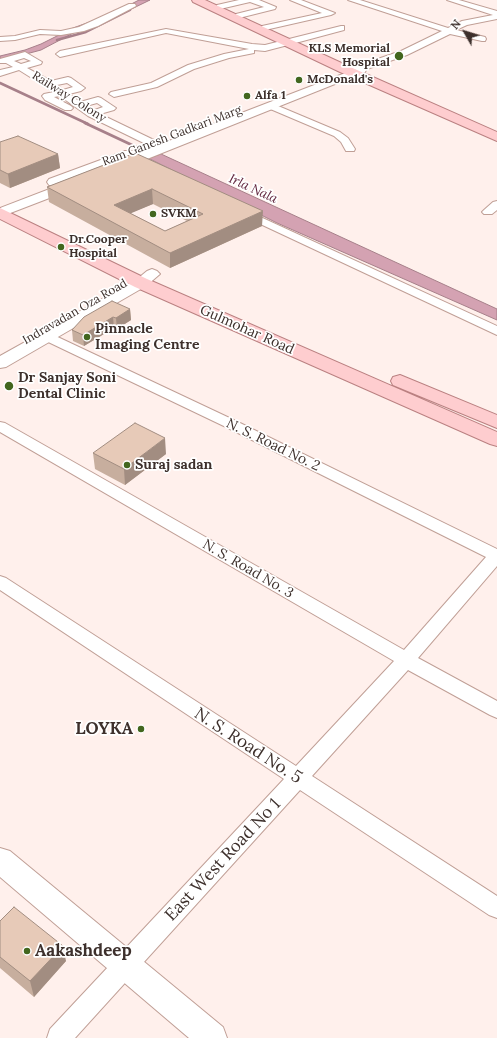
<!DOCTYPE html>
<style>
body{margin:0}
#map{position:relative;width:497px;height:1038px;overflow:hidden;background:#fff0ec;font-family:Lora,serif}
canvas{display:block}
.north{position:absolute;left:445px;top:12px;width:40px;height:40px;-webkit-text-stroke:3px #fff;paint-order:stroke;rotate:309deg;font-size:11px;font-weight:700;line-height:16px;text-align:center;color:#3d302c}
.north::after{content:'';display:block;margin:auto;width:14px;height:18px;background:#3d302c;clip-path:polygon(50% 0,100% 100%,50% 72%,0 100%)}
</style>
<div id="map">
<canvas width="497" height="1038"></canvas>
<div class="north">N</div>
</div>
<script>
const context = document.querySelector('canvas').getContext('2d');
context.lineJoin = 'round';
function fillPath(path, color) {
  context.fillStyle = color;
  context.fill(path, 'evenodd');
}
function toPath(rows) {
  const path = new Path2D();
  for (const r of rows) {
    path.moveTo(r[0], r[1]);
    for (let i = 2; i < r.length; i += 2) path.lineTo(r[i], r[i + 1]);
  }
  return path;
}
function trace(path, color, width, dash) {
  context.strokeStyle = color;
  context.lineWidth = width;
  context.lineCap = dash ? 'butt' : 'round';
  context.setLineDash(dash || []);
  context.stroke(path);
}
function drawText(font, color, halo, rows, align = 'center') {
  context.font = font + ' Lora,serif';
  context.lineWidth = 3.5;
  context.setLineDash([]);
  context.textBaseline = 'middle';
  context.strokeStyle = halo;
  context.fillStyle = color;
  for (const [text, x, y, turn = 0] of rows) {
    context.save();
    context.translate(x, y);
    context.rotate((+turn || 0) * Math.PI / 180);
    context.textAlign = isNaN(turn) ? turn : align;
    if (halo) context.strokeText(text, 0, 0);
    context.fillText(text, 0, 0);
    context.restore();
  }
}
const water = toPath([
 [139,0,150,0,115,17,79,30,41,50,0,61,0,56,25,50,41,44,73,28,112,14,139,0],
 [161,154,497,309,497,320,277,223,148,158,161,154]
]);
fillPath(water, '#d4a2b2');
trace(water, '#a7808a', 1);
trace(toPath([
 [57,40,86,32,130,10],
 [0,83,88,124]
]), '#a7808a', 2.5);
trace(toPath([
 [85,123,149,153]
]), '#a7808a', 3);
const minor = toPath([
 [239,0,259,0,276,7,275,9,239,18,235,16,236,14,264,7,250,2,220,9,216,7,217,5,239,0],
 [290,0,301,0,335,13,331,15,265,30,262,30,262,26,322,13,290,0],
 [348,0,360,0,448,28,462,21,493,15,447,0,459,0,497,11,497,19,467,25,456,30,485,37,486,39,485,41,482,41,450,34,407,55,367,69,351,69,347,66,348,64,366,63,401,51,442,31,348,0],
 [129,4,135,4,136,6,98,26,84,31,61,35,40,34,15,40,0,41,0,37,15,36,40,30,61,31,79,27,129,4],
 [341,26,344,26,344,30,288,45,265,51,254,50,254,53,229,58,194,69,157,87,114,97,109,94,111,92,151,83,188,65,224,54,249,49,166,33,60,57,56,54,60,51,166,29,252,44,265,45,341,26],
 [25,52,42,62,41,64,27,68,51,81,68,77,71,78,85,88,81,91,69,94,80,102,98,97,101,98,116,108,114,110,100,114,158,142,159,144,158,146,150,146,88,116,60,96,54,97,71,106,73,108,71,110,65,110,45,100,42,96,44,94,54,92,19,70,0,76,0,70,13,67,6,63,0,63,0,59,25,52],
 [24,58,31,61,21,64,14,61,24,58],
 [67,83,73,87,63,90,57,85,67,83],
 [97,103,103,107,92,111,86,106,97,103],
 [271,103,340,132,348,138,355,149,354,151,346,151,341,142,334,136,268,108,266,106,268,104,271,103],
 [497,201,497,210,492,214,484,214,482,212,484,210,493,202,497,201],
 [243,209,497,326,497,335,239,214,237,212,243,209],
 [47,332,238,422,497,549,497,566,418,658,497,701,497,718,490,715,408,670,312,776,497,896,497,918,489,915,300,790,75,1038,47,1038,50,1029,284,779,0,590,0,576,6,578,296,766,394,661,0,432,0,422,5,423,404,650,486,557,228,428,42,339,40,336,42,333,47,332]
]);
const tertiary = toPath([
 [361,67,365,68,366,70,365,72,122,169,112,169,111,165,59,185,54,186,49,185,47,182,49,179,125,151,133,151,135,154,361,67],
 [73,180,78,181,80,184,78,187,0,217,0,208,73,180],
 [152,269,157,271,160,274,146,286,6,367,0,368,0,356,136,280,147,271,152,269],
 [0,848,10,851,223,1027,227,1038,189,1038,0,877,0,848]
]);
const primary = toPath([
 [192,0,205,0,348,66,497,132,497,141,340,72,193,2,192,0],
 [0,208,147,279,497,432,497,446,490,444,135,287,0,219,0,208],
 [400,375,497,415,497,428,393,385,391,381,393,377,400,375]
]);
trace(minor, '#c09f96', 2);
trace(tertiary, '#c09f96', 2);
trace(primary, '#ba8081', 2);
fillPath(minor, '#fff');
fillPath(tertiary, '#fff');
fillPath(primary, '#fecdcf');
fillPath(toPath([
 [0,142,58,154,60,168,10,188,0,183],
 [135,153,262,226,170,268,49,202,47,187],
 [153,204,187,221,165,231,130,213],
 [130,309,131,320,117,329,114,328,84,346,73,341,72,330],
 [93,453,166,454,125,485,95,469],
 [0,921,66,961,34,997,0,968]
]), '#c7ae9e');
fillPath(toPath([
 [58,154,60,168,10,188,8,174],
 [152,189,153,204,115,220,114,205],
 [263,211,262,226,170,268,170,253],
 [130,309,131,320,117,329,116,318],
 [113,317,114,328,84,346,83,335],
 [165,438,166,454,125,485,124,469],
 [63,946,66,961,34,997,30,981]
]), '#a28d81');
const building = toPath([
 [18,136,58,154,8,174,0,170,0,142,18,136],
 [135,153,263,211,170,253,47,187,135,153],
 [152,189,203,214,165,231,114,205,152,189],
 [112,301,130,309,116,318,113,317,83,335,72,330,84,317,112,301],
 [135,423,165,438,124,469,93,453,135,423],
 [14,907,63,946,30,981,0,957,0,921,14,907]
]);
fillPath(building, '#e7cab8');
trace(building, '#a28d81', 1);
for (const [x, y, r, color] of [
 [399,56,5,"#42661e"],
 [299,80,4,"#42661e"],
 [247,96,4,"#42661e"],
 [153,214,4,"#42661e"],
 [61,247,4,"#42661e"],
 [87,337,4,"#42661e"],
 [9,386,5,"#42661e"],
 [127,465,4,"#42661e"],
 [141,729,4,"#42661e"],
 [27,951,4,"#42661e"]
]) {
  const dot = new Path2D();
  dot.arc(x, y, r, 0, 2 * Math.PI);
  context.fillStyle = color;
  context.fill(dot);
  trace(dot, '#fff', 1.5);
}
drawText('bold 12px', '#3d302c', '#fff', [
 ["KLS Memorial",390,49,"right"],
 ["Hospital",390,63,"right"],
 ["McDonald's",307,80],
 ["Alfa 1",255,96],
 ["SVKM",161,214],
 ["Dr.Cooper",69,240],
 ["Hospital",69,254]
], 'left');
drawText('12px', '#3d302c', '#fff', [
 ["Railway Colony",69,97,32],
 ["Ram Ganesh Gadkari Marg",172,136,-21],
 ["Indravadan Oza Road",75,312,-30]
]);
drawText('italic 13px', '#5c1f38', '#fff', [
 ["Irla Nala",253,189,25]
]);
drawText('bold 14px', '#3d302c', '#fff', [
 ["Pinnacle",95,329],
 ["Imaging Centre",95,345],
 ["Dr Sanjay Soni",18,378],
 ["Dental Clinic",18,394],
 ["Suraj sadan",135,465]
], 'left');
drawText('14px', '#3d302c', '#fff', [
 ["Gulmohar Road",247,330,24],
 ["N. S. Road No. 2",273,445,26],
 ["N. S. Road No. 3",248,569,30]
]);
drawText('bold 17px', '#3d302c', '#fff', [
 ["LOYKA",133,729],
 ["Aakashdeep",35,951,"left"]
], 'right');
drawText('17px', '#3d302c', '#fff', [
 ["N. S. Road No. 5",248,746,33],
 ["East West Road No 1",223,860,-47]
]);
</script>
